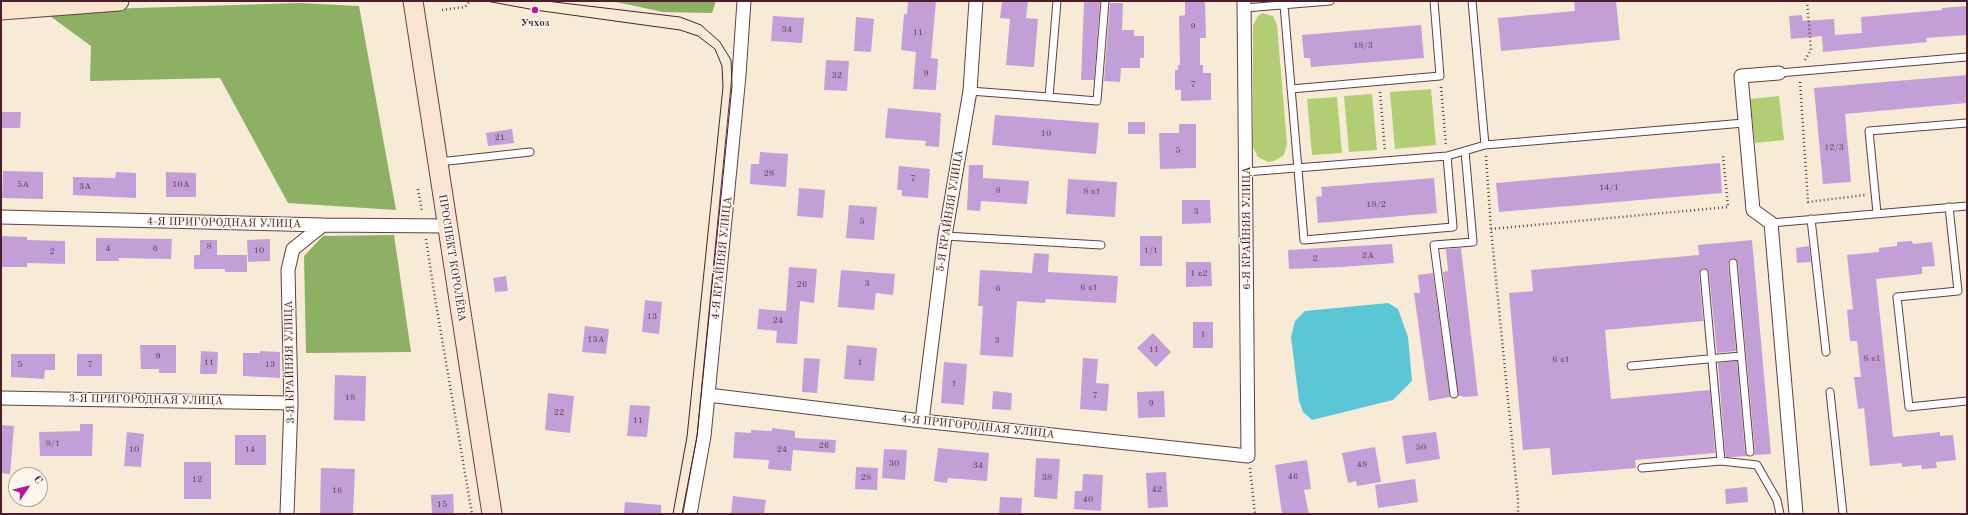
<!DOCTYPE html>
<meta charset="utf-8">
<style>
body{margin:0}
#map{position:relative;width:1968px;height:515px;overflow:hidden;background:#f7ebd7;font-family:"Old Standard TT",serif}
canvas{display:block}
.frame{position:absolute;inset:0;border:2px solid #4a1f2b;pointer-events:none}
.north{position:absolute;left:8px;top:467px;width:40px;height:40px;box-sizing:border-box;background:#fbf7ec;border:1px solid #b4a19f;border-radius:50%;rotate:55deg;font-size:11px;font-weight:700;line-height:16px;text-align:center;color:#4a1f2b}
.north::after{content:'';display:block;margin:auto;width:14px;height:18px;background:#b5179e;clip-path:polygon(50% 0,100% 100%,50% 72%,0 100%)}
</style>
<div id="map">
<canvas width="1968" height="515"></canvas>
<div class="frame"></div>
<div class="north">С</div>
</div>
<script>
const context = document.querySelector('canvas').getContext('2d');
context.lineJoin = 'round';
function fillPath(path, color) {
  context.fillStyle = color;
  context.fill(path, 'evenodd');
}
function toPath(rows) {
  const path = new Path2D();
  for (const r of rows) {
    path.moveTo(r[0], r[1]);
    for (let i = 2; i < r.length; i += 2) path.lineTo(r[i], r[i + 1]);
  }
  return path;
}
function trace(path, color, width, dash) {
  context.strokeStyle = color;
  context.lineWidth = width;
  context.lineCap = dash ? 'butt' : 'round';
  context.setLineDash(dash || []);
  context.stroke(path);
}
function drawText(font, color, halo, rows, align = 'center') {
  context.font = font + ' "Old Standard TT",serif';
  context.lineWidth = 3;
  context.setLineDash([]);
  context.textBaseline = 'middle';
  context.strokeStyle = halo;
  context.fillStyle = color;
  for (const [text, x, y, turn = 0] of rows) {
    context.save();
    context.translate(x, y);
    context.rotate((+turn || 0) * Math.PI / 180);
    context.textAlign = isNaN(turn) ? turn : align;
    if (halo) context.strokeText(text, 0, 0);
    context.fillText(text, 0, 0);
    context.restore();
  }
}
fillPath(toPath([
 [1262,13,1273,16,1277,25,1287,144,1284,155,1274,161,1268,162,1258,157,1253,147,1253,25,1258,16],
 [1431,89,1436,145,1395,149,1390,92],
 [1372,94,1377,150,1349,152,1344,96],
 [1779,96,1784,140,1755,143,1750,99],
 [1337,97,1342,153,1312,155,1307,99]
]), '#b2cd73');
fillPath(toPath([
 [611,1,716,1,712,13,663,12],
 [299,3,359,6,396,210,288,203,220,78,90,81,91,46,50,16,105,9],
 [394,235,411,352,306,353,304,256,323,236]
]), '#8db065');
fillPath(toPath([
 [1388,303,1398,309,1408,337,1412,381,1393,400,1312,420,1303,412,1299,401,1291,337,1295,321,1305,311]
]), '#5bc6d5');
fillPath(toPath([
 [908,1,936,1,931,58,938,59,936,90,913,89,916,52,901,50,904,14,907,14],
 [1002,1,1028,1,1026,18,1038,19,1034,67,1006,65,1010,19,1000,18],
 [1574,1,1616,1,1620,40,1501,51,1498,18,1575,11],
 [1084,2,1100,2,1094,80,1081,80],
 [1185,2,1205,2,1206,38,1200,38,1200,65,1203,65,1203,73,1211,73,1211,100,1181,101,1181,90,1175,90,1175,70,1178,70,1178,65,1180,65,1179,16,1185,15],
 [1110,3,1123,3,1122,30,1134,30,1134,36,1144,36,1144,58,1140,58,1140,68,1121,68,1120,82,1104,81],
 [1967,6,1967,35,1926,38,1927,42,1823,52,1822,36,1791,39,1789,16,1802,15,1803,21,1834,19,1835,35,1862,33,1861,17,1942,10,1942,8],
 [773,16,804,18,802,43,771,41],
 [856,17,874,19,871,52,854,51],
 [1421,25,1424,58,1311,67,1310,58,1304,58,1302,35],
 [826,60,849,61,847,91,824,90],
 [1967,75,1967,103,1845,114,1851,182,1823,184,1814,88],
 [888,108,941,113,939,147,925,146,926,141,885,138],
 [1,112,21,112,20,128,1,128],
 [995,115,1099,123,1096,154,992,145],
 [1128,122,1145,122,1145,134,1128,134],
 [1179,124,1196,124,1196,168,1160,169,1159,133,1179,133],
 [512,129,514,143,488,146,486,133],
 [760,152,788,154,786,187,750,184,751,164,759,164],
 [1720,163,1722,193,1499,212,1496,183],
 [969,165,983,165,983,178,1029,181,1027,204,981,201,980,211,967,210],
 [899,166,930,169,928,198,902,196,902,190,897,190],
 [3,171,43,172,43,199,2,198],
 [116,172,136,173,136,198,73,195,73,177,115,178],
 [166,172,196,173,196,197,166,197],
 [1434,178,1437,213,1318,223,1316,197,1322,196,1321,187],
 [1068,179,1117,182,1115,217,1066,214],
 [799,188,825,190,823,218,797,216],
 [1182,200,1210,200,1211,223,1182,224],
 [849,205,877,207,874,240,846,238],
 [1,236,27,237,27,240,65,241,65,264,27,263,27,267,1,267],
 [1140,236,1162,236,1162,266,1140,266],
 [96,238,172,239,171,259,119,258,119,261,96,261],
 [270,239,270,261,248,262,247,240],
 [200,240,217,240,217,255,247,255,247,272,225,272,225,269,194,269,194,255,200,255],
 [1752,240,1771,454,1754,455,1755,452,1738,263,1733,258,1730,259,1728,263,1736,351,1717,353,1709,273,1704,268,1701,269,1699,273,1703,321,1605,330,1611,399,1710,390,1715,453,1635,460,1636,468,1552,475,1550,448,1523,450,1509,293,1533,291,1531,270,1699,255,1698,245],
 [1912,241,1913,244,1932,242,1935,266,1922,267,1922,274,1876,279,1893,437,1940,432,1940,436,1953,435,1956,460,1936,462,1937,468,1922,469,1921,465,1902,467,1902,463,1870,466,1864,408,1858,409,1854,377,1861,377,1857,341,1850,341,1847,310,1853,309,1847,255,1879,252,1879,248,1897,246,1897,242],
 [1392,244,1394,263,1342,267,1289,269,1288,250],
 [1809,246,1811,262,1797,263,1796,248],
 [1461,248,1478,396,1463,397,1462,396,1458,396,1443,272,1448,271,1446,249],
 [1034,253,1049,254,1048,272,1118,276,1116,303,1046,299,1045,303,1017,301,1013,357,980,355,983,306,978,306,980,270,1032,273],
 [1186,262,1211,262,1212,286,1186,287],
 [789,267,817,269,814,303,800,301,797,344,776,343,777,331,757,329,759,309,786,311],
 [841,270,895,274,893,295,876,293,874,310,838,307],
 [1433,273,1450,397,1429,401,1414,293,1420,293,1418,275],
 [506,276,508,291,495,292,493,278],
 [645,300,662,302,659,334,642,332],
 [1193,322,1213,322,1213,348,1193,348],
 [585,326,609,329,606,354,582,352],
 [1153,333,1171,352,1156,367,1137,348],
 [140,345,176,345,176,373,159,373,159,369,141,369],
 [847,345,877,348,874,381,844,379],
 [201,351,218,352,217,374,200,374],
 [260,351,280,352,280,378,243,376,243,353,260,353],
 [11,354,55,354,55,370,45,370,44,379,11,377],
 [77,354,102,354,102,376,77,376],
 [804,358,820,359,817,393,802,392],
 [1083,358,1098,359,1096,383,1109,384,1107,411,1080,409],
 [1737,361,1745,452,1747,456,1732,457,1726,457,1725,452,1718,363],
 [944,362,967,364,964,405,941,403],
 [335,375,366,376,365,421,334,420],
 [993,391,1012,393,1011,410,992,409],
 [1164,391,1165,417,1138,418,1137,392],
 [548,393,574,396,570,433,545,430],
 [630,405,650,406,647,437,627,436],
 [80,424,93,424,92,456,40,456,39,432,80,431],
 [1,425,14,426,10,474,1,473],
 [772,428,795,431,795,438,836,440,835,453,793,450,791,471,768,469,769,460,733,458,735,432,751,433,751,430,772,431],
 [127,432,144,434,141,467,124,466],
 [1436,432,1440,459,1406,464,1402,436],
 [235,435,266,435,266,465,235,465],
 [1375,447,1381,482,1357,486,1356,481,1348,483,1342,453],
 [938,448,989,453,987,481,948,478,947,483,934,481],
 [884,449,907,450,905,480,882,478],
 [1036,458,1060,459,1057,499,1034,497],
 [1307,460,1311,489,1304,490,1309,514,1282,514,1275,465],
 [184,462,211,462,211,499,184,499],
 [856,467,878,468,877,490,855,489],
 [321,468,355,469,353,514,320,514],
 [1166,472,1168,507,1148,508,1146,473],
 [1083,474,1103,475,1101,511,1074,509,1075,491,1082,491],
 [1415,479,1418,502,1378,508,1375,485],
 [1747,487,1748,502,1726,504,1725,489],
 [453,494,454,514,432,514,431,495],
 [733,496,766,500,764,514,731,514],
 [1000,497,1022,498,1021,514,999,514],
 [625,502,661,505,661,514,624,514]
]), '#c49fd7');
const lane = toPath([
 [1472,1,1485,145],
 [1284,5,1304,240,1453,227,1447,156],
 [1245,8,1330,1],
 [1779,73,1967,57],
 [1291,89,1440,76,1434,1],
 [970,91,1049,97,1057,1],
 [1049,97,1097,101,1105,1],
 [439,162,530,152],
 [1246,172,1447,156,1485,145,1744,123],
 [1949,207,1958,291,1897,297,1909,407,1967,401],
 [1877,213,1869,131,1967,123],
 [1811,219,1826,352],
 [1771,223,1967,206],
 [945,236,1101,245],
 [1733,263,1750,452],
 [1704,273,1721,461],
 [1631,366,1741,356],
 [1830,392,1843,514],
 [1454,394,1434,245,1473,242,1465,151],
 [1642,468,1721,461,1757,465,1777,500,1780,514]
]);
const street = toPath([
 [1779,73,1741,76,1753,210,1771,223,1796,514],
 [1,217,323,225,446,226],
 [708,395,922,421,1248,456,1244,1],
 [1,398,291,403],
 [922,421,945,236,970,91,976,1],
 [287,514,291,403,288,270,293,249,323,225],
 [690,514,704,436,739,75,744,1]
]);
const secondary = toPath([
 [413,1,492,514],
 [1,10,119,1]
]);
trace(lane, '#643e45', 9);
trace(street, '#643e45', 15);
trace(secondary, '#643e45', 21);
trace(toPath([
 [442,10,465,7,470,1],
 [1805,60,1811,50,1807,1],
 [1800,82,1808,202,1865,195],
 [1441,87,1446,146],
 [1380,92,1385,151],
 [1486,156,1491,229,1518,500,1518,514],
 [418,189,422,212],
 [1491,229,1728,207,1723,155],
 [426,239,435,298,472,514],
 [1250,468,1255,514]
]), '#643e45', 2.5, [1, 3]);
trace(lane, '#fff', 7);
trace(street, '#fff', 13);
trace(secondary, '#fce5d0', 19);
trace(toPath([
 [486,1,535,10,680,30,698,36,715,49,722,66,723,87,687,437,673,514],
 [546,1,680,17,701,25,720,42,731,60,732,86,697,437,682,514]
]), '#4a1f2b', 1);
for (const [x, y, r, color] of [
 [535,10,4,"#b5179e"]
]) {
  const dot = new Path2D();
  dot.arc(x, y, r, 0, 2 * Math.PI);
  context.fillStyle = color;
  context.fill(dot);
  trace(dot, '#fbf7ec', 1.5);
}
drawText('9px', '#683f56', null, [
 ["9",1193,27],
 ["34",787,30],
 ["11",918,33],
 ["18/3",1363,46],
 ["9",926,74],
 ["32",837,76],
 ["7",1193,85],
 ["10",1046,134],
 ["21",500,138],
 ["12/3",1834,148],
 ["5",1178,151],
 ["28",769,174],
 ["7",913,179],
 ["5А",23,185],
 ["10А",181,185],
 ["3А",85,187],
 ["14/1",1609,188],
 ["8",998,191],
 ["8 к1",1092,192],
 ["18/2",1376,205],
 ["3",1196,212],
 ["5",862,222],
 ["8",209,247],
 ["4",108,249],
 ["6",155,249],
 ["10",259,251],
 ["1/1",1151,251],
 ["2",52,252],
 ["2А",1368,256],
 ["2",1315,259],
 ["1 к2",1199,274],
 ["3",867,284],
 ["26",802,285],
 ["6 к1",1089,288],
 ["6",998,289],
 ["13",652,317],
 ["24",778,321],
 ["1",1203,335],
 ["13А",596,340],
 ["3",997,341],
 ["11",1154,350],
 ["9",158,357],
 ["8 к1",1872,359],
 ["6 к1",1561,360],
 ["11",209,363],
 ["1",860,363],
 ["5",20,365],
 ["7",90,365],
 ["13",270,365],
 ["1",954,384],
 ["7",1095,396],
 ["18",350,398],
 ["9",1151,404],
 ["22",559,413],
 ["11",638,421],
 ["8/1",53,444],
 ["26",824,446],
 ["50",1421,448],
 ["10",134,450],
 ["14",250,450],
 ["24",782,450],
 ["30",894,464],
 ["48",1362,465],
 ["34",978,466],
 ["46",1293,477],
 ["28",866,478],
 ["38",1047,478],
 ["12",197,480],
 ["42",1157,490],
 ["16",337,491],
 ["40",1088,500],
 ["15",442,505]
]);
drawText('bold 11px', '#4a1f2b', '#fbf7ec', [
 ["Учхоз",535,23]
]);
drawText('11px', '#4a1f2b', '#fbf7ec', [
 ["5-Я КРАЙНЯЯ УЛИЦА",950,211,-81],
 ["4-Я ПРИГОРОДНАЯ УЛИЦА",224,223,1],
 ["6-Я КРАЙНЯЯ УЛИЦА",1247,228,-90],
 ["ПРОСПЕКТ КОРОЛЁВА",452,258,81],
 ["4-Я КРАЙНЯЯ УЛИЦА",722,258,-84],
 ["3-Я КРАЙНЯЯ УЛИЦА",290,362,-91],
 ["3-Я ПРИГОРОДНАЯ УЛИЦА",146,400,1],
 ["4-Я ПРИГОРОДНАЯ УЛИЦА",978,427,6]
]);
</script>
